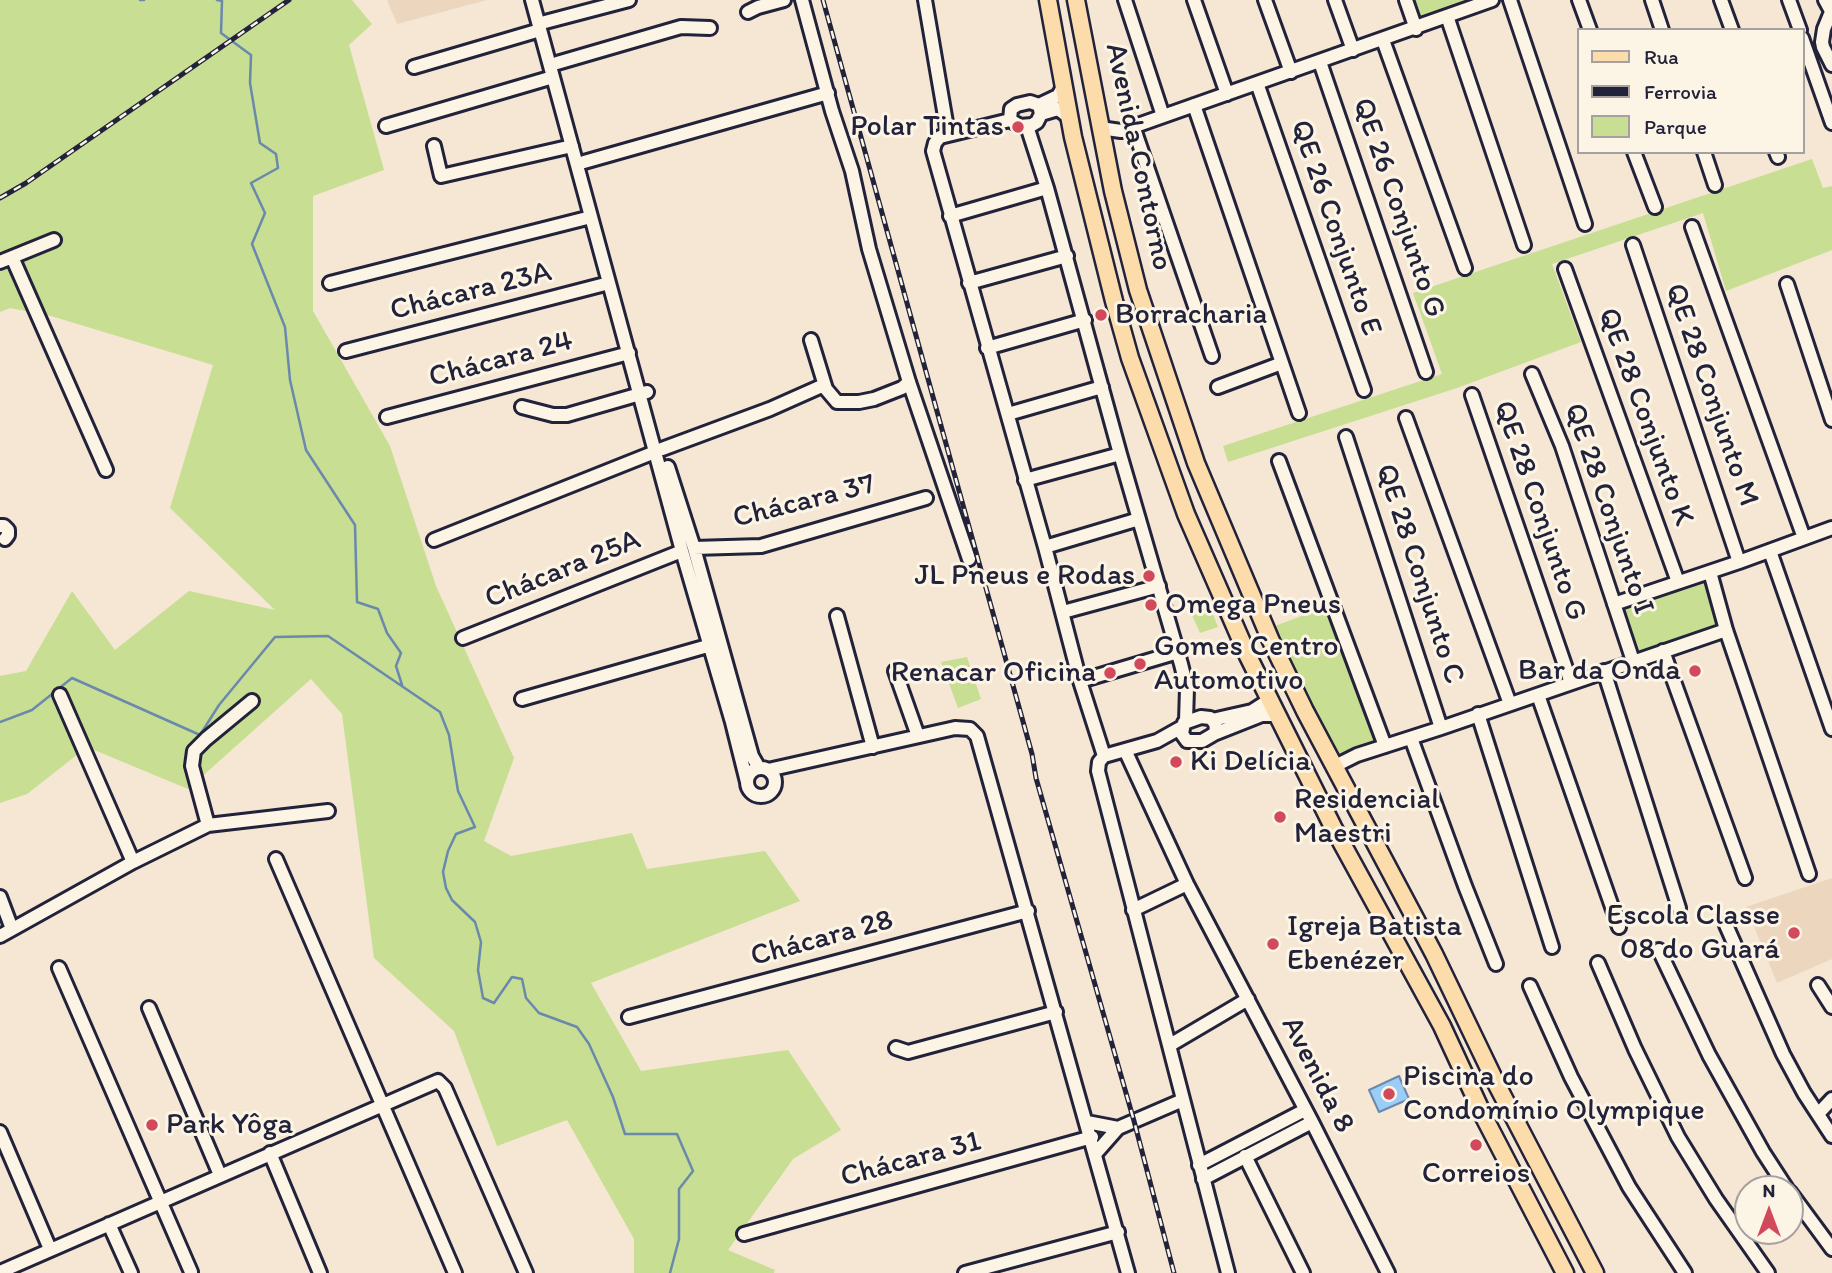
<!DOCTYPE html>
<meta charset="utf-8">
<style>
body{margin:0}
#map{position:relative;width:1832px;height:1273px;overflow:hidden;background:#f5e7d3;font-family:Itim,sans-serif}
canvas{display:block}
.legend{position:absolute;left:1577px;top:28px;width:228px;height:126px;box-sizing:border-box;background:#fcf5e5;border:2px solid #a5a1a1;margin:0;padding:9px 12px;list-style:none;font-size:21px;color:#22223b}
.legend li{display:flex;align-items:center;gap:14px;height:35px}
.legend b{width:35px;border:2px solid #a5a1a1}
.north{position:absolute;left:1734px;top:1175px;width:70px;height:70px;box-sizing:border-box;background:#fcf5e5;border:2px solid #a5a1a1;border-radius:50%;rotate:0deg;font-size:19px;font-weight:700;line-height:28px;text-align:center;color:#22223b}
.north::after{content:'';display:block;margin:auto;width:24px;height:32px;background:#d1495b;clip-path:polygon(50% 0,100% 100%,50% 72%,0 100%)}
</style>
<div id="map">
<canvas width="1832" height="1273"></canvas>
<ul class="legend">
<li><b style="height:9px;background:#fddcac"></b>Rua</li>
<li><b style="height:9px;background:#22223b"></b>Ferrovia</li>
<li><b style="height:19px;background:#c7de93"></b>Parque</li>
</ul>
<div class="north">N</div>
</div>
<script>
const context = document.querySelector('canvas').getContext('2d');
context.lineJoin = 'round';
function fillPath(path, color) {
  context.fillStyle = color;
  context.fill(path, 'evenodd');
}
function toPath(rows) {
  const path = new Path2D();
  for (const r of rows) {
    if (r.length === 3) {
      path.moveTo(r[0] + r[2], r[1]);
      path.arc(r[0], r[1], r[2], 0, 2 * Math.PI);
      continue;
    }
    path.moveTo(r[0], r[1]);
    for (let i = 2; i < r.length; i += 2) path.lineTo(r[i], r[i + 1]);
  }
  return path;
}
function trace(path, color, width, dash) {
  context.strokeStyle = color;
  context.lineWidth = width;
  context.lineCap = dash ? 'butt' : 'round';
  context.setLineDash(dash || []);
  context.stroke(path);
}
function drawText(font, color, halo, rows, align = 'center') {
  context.font = font + ' Itim,sans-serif';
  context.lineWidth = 6;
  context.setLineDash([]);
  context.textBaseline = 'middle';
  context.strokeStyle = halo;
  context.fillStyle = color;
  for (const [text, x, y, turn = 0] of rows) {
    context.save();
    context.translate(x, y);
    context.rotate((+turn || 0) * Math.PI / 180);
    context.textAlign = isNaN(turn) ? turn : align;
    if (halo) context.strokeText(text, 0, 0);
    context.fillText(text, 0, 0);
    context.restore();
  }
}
fillPath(toPath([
 [387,0,487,0,397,24],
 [1832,878,1832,959,1777,983,1746,907]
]), '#edd6be');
fillPath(toPath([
 [0,0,352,0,372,24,349,45,384,170,313,196,313,311,390,446,436,586,514,758,484,841,511,856,632,833,647,869,765,851,800,901,591,983,641,1071,788,1050,841,1130,793,1159,728,1250,775,1270,774,1273,634,1273,634,1239,567,1120,497,1146,454,1031,374,958,342,714,311,679,188,789,87,747,27,794,0,803,0,676,26,671,72,591,115,650,189,591,275,610,170,508,213,365,51,316,10,308,0,312],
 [1413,0,1475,0,1419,20],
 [1812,159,1823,188,1832,186,1832,250,1726,291,1703,213,1552,264,1581,342,1457,388,1228,462,1223,446,1442,374,1413,293],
 [1704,578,1721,626,1634,652,1620,607],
 [1206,597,1218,627,1200,633,1187,604],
 [1331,605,1379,742,1337,756,1275,626],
 [967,657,981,699,958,708,941,662]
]), '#c7de93');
const water = toPath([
 [1399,1076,1409,1099,1379,1112,1369,1090,1399,1076]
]);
fillPath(water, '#9acdf7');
trace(water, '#6a89ac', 2);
trace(toPath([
 [140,0,144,0],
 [217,0,222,1,221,33,251,55,250,83,260,143,276,154,278,168,251,183,265,213,252,244,285,327,290,380,306,450,355,525,357,602,378,609,387,633,401,653,396,666,402,685],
 [0,722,32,710,72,678,200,735,219,705,275,637,328,636,440,712,449,735,458,791,475,827,456,834,448,851,443,872,446,888,452,900,475,922,481,942,478,970,483,998,494,1003,512,977,522,979,526,998,539,1013,577,1027,589,1044,613,1097,625,1134,677,1134,693,1171,679,1189,679,1239,670,1273]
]), '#6a89ac', 2.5);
const minor = toPath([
 [532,0,682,551,732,722,747,782],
 [802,0,832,111,852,171,869,249,909,382,969,559],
 [925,0,948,134],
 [1125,0,1163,116],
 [1194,0,1227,94],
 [1265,0,1291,72],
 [1335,0,1353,50],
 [1406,0,1416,29],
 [1510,0,1585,224],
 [1579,0,1590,30],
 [1652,0,1662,30],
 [1721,0,1732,30],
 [1789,0,1800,30],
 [1825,0,1832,13],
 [748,12,758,7,784,0],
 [1831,12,1824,29,1822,42,1823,47,1832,65],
 [1447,16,1524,245],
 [545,22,629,0],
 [1802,38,1832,123],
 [1383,40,1465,268],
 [1320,62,1426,372],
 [557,63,681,27,710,28],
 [414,67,540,30],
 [1257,83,1364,390],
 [1039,105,1041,114,1037,122,1032,125,1020,126,1010,120,1011,109,1017,105,1030,102,1039,105,1058,96,1064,85],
 [1194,105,1299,413],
 [1041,114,1058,109,1070,118],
 [1010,120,940,137,935,143,933,151,1045,547,1080,681,1104,756],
 [386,126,553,77],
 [1027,126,1047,188,1120,454,1181,664,1187,688,1186,721],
 [1133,126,1212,356],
 [1100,128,1121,131,1492,0],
 [434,146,441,176,572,146],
 [1634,152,1655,207],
 [1704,152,1715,185],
 [1776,152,1778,157],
 [584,162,828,93],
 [950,216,1047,188],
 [1692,227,1804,538],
 [1633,245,1739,562],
 [12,257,106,470],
 [0,262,54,240],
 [1565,269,1678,582],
 [330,283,591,217],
 [969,283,1067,256],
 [1787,284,1832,420],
 [811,340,826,389,837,402,859,402,874,399,902,388,909,382],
 [987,348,1085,320],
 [346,351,609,283],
 [1532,374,1562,446,1633,661],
 [1218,387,1282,363],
 [1472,395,1571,683],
 [522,407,553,415,567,415,647,392],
 [1008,414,1102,387],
 [387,417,629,353],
 [1406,418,1510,704],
 [1346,437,1441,728],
 [662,449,770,409,824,385],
 [1279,461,1385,746],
 [668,467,694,548,752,756,759,768],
 [1025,480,1120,454],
 [0,526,4,526,8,530,8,535,5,539],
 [434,540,655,452],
 [1045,547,1139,519],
 [694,548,761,546,926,498],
 [1770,551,1832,729],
 [1710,572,1726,630,1809,874],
 [1614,604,1739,562,1832,528],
 [1063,612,1159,586],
 [837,616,873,747],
 [463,638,682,551],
 [1663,651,1745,878],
 [895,671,918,736],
 [1604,671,1679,908],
 [1080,681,1178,652],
 [60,695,133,862],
 [1538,695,1619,927],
 [522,699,711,645],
 [1478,714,1552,947],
 [1201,717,1210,718,1215,723,1216,729,1214,734,1202,741,1187,741,1182,734,1184,723,1201,717],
 [1212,720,1252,711,1266,702,1269,696],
 [1182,727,1157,741,1104,756,1099,762,1098,771,1228,1273],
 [1214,734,1262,715,1278,715],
 [1411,738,1465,886,1496,964],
 [1125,750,1187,884,1312,1122,1388,1273],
 [1335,766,1357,755,1441,728,1726,630],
 [761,782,14],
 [768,770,955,728,970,729,977,736,1128,1273],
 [208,825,192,766,194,751,206,739,252,701],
 [276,859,455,1273],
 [0,897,12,929],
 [1133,910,1187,884],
 [1726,925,1783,1054,1804,1093,1832,1136],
 [0,936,133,862,208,825,328,811],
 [1659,950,1709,1055,1763,1152,1787,1189],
 [1598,963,1635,1049,1678,1137,1716,1199,1768,1273],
 [59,968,191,1272],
 [1818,985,1832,1007],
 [1530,986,1571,1077,1629,1187,1685,1273],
 [149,1008,220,1175],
 [629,1017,1028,911],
 [1170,1045,1248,999],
 [896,1048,908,1052,1056,1012],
 [1818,1114,1832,1099],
 [1087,1122,1118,1128],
 [0,1132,50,1249],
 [270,1153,320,1273],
 [1096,1153,1118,1128,1183,1100],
 [1245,1156,1303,1273],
 [1199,1165,1305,1110],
 [1203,1179,1312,1122],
 [1790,1192,1832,1249],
 [109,1224,131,1273],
 [744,1234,1092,1137],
 [0,1272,438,1081,445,1088,526,1273],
 [965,1273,1118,1232]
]);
const major = toPath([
 [1048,0,1073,137,1114,301,1130,358,1186,514,1248,656,1333,827,1442,1026,1485,1119,1565,1273],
 [1076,0,1113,191,1138,290,1196,463,1271,641,1305,711,1434,954,1497,1085,1595,1273]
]);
trace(minor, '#22223b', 18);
trace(major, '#22223b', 21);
trace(minor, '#fcf5e5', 12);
trace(major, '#fddcac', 16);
const rail = toPath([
 [823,0,1032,754,1036,778,1134,1121,1174,1273],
 [0,198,26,183,289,0]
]);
trace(rail, '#22223b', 5);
trace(rail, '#fcf5e5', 2.5, [8]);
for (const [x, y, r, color] of [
 [1018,127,7,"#d1495b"],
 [1101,315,7,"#d1495b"],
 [1149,576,7,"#d1495b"],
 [1151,605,7,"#d1495b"],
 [1140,664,7,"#d1495b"],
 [1695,671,7,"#d1495b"],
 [1110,673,7,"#d1495b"],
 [1176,762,7,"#d1495b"],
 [1280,817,7,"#d1495b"],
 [1794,933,7,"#d1495b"],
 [1273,944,7,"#d1495b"],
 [1389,1094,7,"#d1495b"],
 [152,1125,7,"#d1495b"],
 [1476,1145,7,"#d1495b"]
]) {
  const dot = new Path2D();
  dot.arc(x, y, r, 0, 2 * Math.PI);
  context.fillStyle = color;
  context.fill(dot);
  trace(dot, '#fcf5e5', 2.5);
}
drawText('30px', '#22223b', '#fcf5e5', [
 ["Polar Tintas",1004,127,"right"],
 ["Borracharia",1115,315],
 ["JL Pneus e Rodas",1135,576,"right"],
 ["Omega Pneus",1165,605],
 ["Gomes Centro",1154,647],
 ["Automotivo",1154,681],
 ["Bar da Onda",1681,671,"right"],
 ["Renacar Oficina",1096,673,"right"],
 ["Ki Delícia",1190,762],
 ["Residencial",1294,800],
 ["Maestri",1294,834],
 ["Escola Classe",1780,916,"right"],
 ["08 do Guará",1780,950,"right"],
 ["Igreja Batista",1287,927],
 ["Ebenézer",1287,961],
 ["Piscina do",1403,1077],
 ["Condomínio Olympique",1403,1111],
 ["Park Yôga",166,1125],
 ["Correios",1476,1174,"center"]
], 'left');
drawText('30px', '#22223b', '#fcf5e5', [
 ["Avenida Contorno",1138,157,78],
 ["QE 26 Conjunto G",1398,208,71],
 ["QE 26 Conjunto E",1335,228,71],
 ["Chácara 23A",471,292,-14],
 ["Chácara 24",501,360,-15],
 ["QE 28 Conjunto M",1711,395,71],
 ["QE 28 Conjunto K",1645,417,70],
 ["Chácara 37",804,502,-14],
 ["QE 28 Conjunto I",1608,509,71],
 ["QE 28 Conjunto G",1539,511,71],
 ["Chácara 25A",563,570,-22],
 ["QE 28 Conjunto C",1419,574,72],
 ["Chácara 28",822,939,-15],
 ["Avenida 8",1317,1075,63],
 ["Chácara 31",911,1160,-15]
]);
</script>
